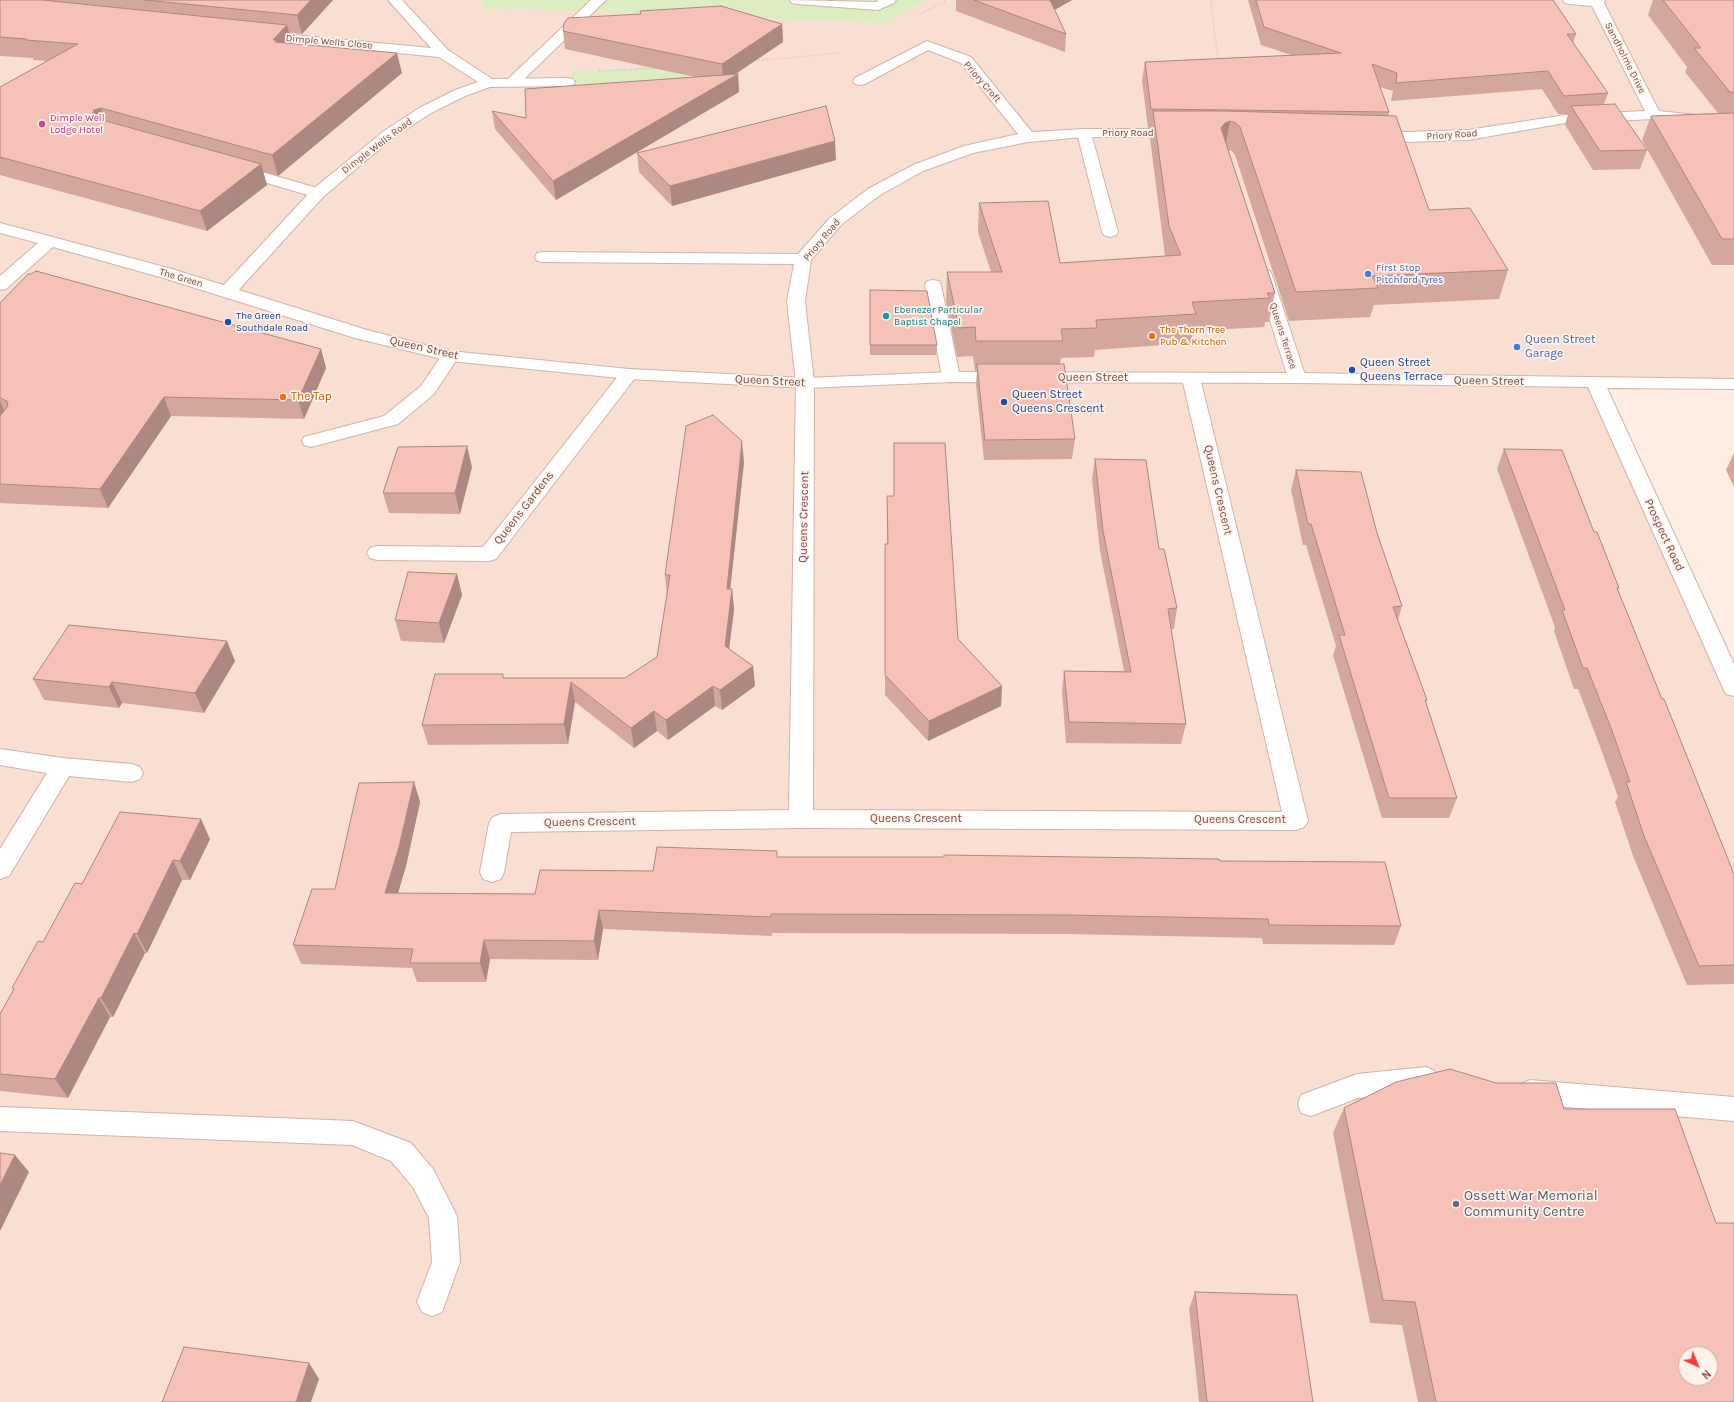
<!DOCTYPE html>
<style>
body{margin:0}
#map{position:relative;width:1734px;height:1402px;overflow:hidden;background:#feede2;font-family:Karla,sans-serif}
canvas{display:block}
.north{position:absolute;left:1678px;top:1346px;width:40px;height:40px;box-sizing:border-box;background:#fff2ea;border:1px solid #c9b0a8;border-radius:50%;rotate:136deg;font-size:11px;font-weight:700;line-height:16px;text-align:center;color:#784c46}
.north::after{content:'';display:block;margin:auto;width:14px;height:18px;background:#f33b3c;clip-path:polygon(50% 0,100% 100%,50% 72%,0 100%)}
</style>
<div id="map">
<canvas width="1734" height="1402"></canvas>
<div class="north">N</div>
</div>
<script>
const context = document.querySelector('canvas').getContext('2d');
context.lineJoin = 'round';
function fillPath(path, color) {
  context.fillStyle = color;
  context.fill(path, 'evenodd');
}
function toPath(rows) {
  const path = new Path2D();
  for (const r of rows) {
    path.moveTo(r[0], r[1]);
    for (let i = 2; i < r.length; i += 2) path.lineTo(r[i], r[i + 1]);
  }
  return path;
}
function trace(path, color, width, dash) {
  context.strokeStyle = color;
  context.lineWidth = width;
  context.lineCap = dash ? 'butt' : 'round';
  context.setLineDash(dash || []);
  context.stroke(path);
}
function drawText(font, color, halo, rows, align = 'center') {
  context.font = font + ' Karla,sans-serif';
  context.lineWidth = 3.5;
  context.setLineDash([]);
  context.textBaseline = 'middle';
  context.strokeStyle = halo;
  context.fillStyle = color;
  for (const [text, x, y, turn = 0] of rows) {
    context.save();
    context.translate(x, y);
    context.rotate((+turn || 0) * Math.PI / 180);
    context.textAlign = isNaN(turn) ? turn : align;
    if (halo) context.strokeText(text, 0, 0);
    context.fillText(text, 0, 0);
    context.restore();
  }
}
fillPath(toPath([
 [0,0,484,0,480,8,884,23,927,0,1734,0,1734,384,1595,382,1734,688,1734,1402,0,1402],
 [1686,1354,1710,1354,1710,1378,1686,1378]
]), '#f9dfd2');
fillPath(toPath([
 [484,0,927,0,884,23,480,8],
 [687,66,688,82,571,92,571,72]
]), '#dcedbf');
const service = toPath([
 [591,0,606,0,517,86,507,86,505,83,507,80,591,0],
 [790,0,876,2,879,0,896,0,894,3,878,10,797,4,792,3,790,0],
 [1084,129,1089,130,1091,133,1118,232,1116,235,1110,237,1104,235,1102,232,1077,133,1079,130,1084,129],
 [238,165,324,190,326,193,324,196,318,198,233,173,230,170,233,167,238,165],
 [933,280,939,281,941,285,960,377,957,381,951,382,945,381,942,377,925,285,927,281,933,280],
 [450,351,456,352,459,356,434,394,398,424,311,447,304,445,302,441,304,437,384,416,421,386,444,352,450,351],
 [1426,1067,1435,1071,1439,1079,1435,1087,1426,1091,1358,1098,1311,1116,1301,1113,1298,1104,1301,1095,1357,1074,1426,1067],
 [1530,1080,1734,1097,1734,1121,1530,1104,1521,1100,1517,1092,1521,1084,1530,1080],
 [0,1107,353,1121,411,1143,433,1169,457,1216,460,1262,442,1312,432,1316,422,1312,417,1302,432,1262,429,1218,413,1187,391,1161,352,1145,0,1131,0,1107]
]);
const minor = toPath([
 [388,0,402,0,448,50,492,79,568,78,573,79,575,82,573,85,568,86,490,87,465,96,431,113,394,137,324,196,234,295,228,296,222,295,220,291,222,287,312,190,384,131,421,107,455,90,478,82,439,57,262,40,257,39,255,36,257,33,262,32,431,48,388,0],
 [1563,0,1605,0,1604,3,1659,111,1734,119,1734,127,1654,119,1565,123,1468,140,1373,143,1368,141,1365,138,1368,135,1373,133,1468,130,1565,115,1645,111,1592,6,1570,4,1565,3,1563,0],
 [927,41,971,57,1032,132,1084,129,1181,129,1186,130,1188,133,1186,136,1181,137,1084,137,1028,142,973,153,923,171,880,195,842,224,811,260,805,301,814,383,813,810,1282,812,1182,378,1185,374,1191,373,1197,374,1200,378,1308,821,1304,827,1296,830,801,828,511,832,504,872,501,879,492,882,483,879,480,872,489,823,493,817,501,814,789,810,796,383,787,301,794,264,543,262,537,261,535,257,537,253,543,252,798,254,830,218,868,189,913,165,964,146,1018,134,961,63,928,50,865,84,860,85,855,84,853,81,855,78,927,41],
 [1264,270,1270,271,1272,275,1306,378,1303,382,1297,383,1291,382,1288,378,1256,275,1258,271,1264,270],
 [629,369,635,370,638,374,635,378,496,559,489,561,377,560,370,558,367,553,370,548,377,546,483,547,623,370,629,369],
 [0,749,63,758,132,764,140,767,143,773,140,779,132,782,69,776,9,876,0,879,0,849,47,773,0,765,0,749]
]);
const tertiary = toPath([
 [0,223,172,269,367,330,450,351,629,369,805,378,951,372,1297,373,1734,379,1734,389,1607,388,1734,664,1734,696,1726,694,1723,688,1588,387,1297,383,951,382,805,388,629,379,450,361,355,338,160,277,53,247,6,289,0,290,0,276,38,243,0,233,0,223]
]);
trace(service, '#d2b3aa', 2);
trace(minor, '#d2b3aa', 2);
trace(tertiary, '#d2b3aa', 2);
trace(toPath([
 [1211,0,1218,61],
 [920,14,946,0],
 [752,61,841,53],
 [599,71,660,68]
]), '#dba49a', 1.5, [0.5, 2]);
fillPath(service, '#fff');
fillPath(minor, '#fff');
fillPath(tertiary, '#fff');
fillPath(toPath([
 [0,0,333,0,302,34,289,33,292,43,402,73,278,176,263,172,267,185,207,231,0,175,0,87,47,61,33,60,33,58,0,56],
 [956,0,1072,0,1055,10,1066,34,1065,52,956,11],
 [1248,0,1553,0,1576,34,1573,43,1608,93,1604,104,1647,150,1640,169,1593,170,1565,125,1568,114,1558,114,1542,89,1391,101,1393,91,1380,87,1389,112,1388,116,1429,210,1508,270,1499,299,1374,305,1370,317,1289,321,1235,155,1232,151,1228,150,1275,293,1269,322,1265,322,1264,327,1193,331,1191,343,1095,350,1094,357,1061,358,1060,364,1075,439,1072,459,984,460,976,384,977,371,975,371,973,356,957,357,946,301,947,272,991,272,978,232,979,203,1060,263,1165,256,1150,138,1151,128,1148,128,1142,80,1145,62,1291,55,1261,45],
 [1653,0,1734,0,1734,265,1712,265,1642,140,1651,116,1718,113,1685,72,1687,67,1648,15],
 [782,24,783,42,736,74,738,74,739,92,556,200,495,129,492,111,526,118,695,77,565,49,563,31],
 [637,153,836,160,672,206,639,172],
 [870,290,937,345,936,355,870,355],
 [0,303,321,349,326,368,304,419,171,416,108,508,0,503],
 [894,443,958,639,1002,686,1001,706,928,741,885,695,885,544,887,544,887,496,894,496],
 [1504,449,1594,532,1619,588,1618,590,1662,699,1734,874,1734,984,1687,985,1633,856,1615,802,1618,797,1601,749,1578,689,1574,689,1554,631,1555,627,1497,469],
 [1734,453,1734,487,1726,470],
 [1095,459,1159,549,1177,608,1174,629,1171,629,1186,724,1181,744,1066,743,1062,691,1064,671,1124,671,1100,551,1092,479],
 [744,462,730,589,732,589,734,609,729,649,753,666,755,686,722,710,715,706,668,740,657,731,634,748,575,702,568,744,428,745,422,725,504,678,625,678,657,657,667,594,665,575],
 [472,467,460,514,389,513,383,493],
 [1296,470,1377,533,1402,606,1398,620,1427,700,1426,703,1457,798,1449,818,1382,818,1333,655,1336,646,1306,545,1303,545,1291,490],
 [457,574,462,595,444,643,401,641,395,620],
 [235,661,204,713,122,703,119,708,44,700,33,679],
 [414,782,420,802,406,866,398,893,535,894,653,871,778,857,1220,861,1401,926,1394,945,1263,944,1262,938,1066,934,772,933,772,936,603,929,598,960,490,959,486,982,417,982,412,968,301,964,293,945],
 [210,839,190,880,182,880,147,953,145,953,113,1017,110,1017,68,1098,0,1091,0,1014,13,990,12,988,82,884],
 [1344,1108,1564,1109,1716,1223,1734,1402,1418,1402,1402,1325,1370,1323,1333,1133],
 [1195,1292,1313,1402,1199,1402,1189,1309]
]), '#d4a79d');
fillPath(toPath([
 [311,0,333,0,302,34,297,15],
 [1048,0,1072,0,1047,14],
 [782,24,783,42,729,78,738,74,739,92,556,200,553,181,723,82,722,64],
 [287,25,292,44,282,60,273,40],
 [397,53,402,73,278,176,272,155],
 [101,108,108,129,102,130,92,115,94,110],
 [1230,121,1225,149,1221,128,1225,123],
 [835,141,836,160,672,206,670,186],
 [261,164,267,185,207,231,200,211],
 [321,349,326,368,304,419,298,400],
 [164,397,171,416,108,508,100,489],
 [0,401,7,417,0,419],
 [742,441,744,462,728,609,727,589],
 [467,446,472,467,460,514,455,493],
 [457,574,462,595,444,643,439,623],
 [732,589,734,609,727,666,725,646],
 [227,641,235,661,204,713,195,693],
 [753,666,755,686,722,710,720,690],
 [112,682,122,703,119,708,109,687],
 [571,682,575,702,568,744,564,724],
 [713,686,715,706,668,740,666,720],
 [1002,686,1001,706,928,741,929,721],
 [654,711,657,731,634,748,631,728],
 [414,782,420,802,406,866,392,913,385,893],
 [201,819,210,839,190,880,180,861],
 [173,860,182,880,147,953,137,934],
 [599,910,603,929,598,960,594,941],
 [134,933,145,953,113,1017,101,998],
 [484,940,490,959,486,982,480,963],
 [99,998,110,1017,68,1098,55,1079],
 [15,1155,29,1172,0,1231,0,1185],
 [309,1363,319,1379,311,1402,296,1402]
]), '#ac8880');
const building = toPath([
 [0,0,42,0,287,25,273,40,277,40,275,42,397,53,272,155,101,108,94,110,92,115,95,118,261,164,200,211,0,157,0,87,78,44,26,40,27,39,0,37,0,0],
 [145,0,311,0,297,15,145,0],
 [974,0,1050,0,1066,34,974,0],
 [1256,0,1553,0,1576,34,1567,34,1608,93,1564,96,1548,71,1396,83,1397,73,1372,64,1389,112,1151,109,1145,62,1341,53,1264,27,1256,0],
 [1663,0,1734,0,1734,92,1730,92,1694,48,1701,48,1663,0],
 [721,6,782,24,722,64,563,31,564,23,568,18,641,14,640,11,721,6],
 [738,74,553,181,492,111,526,118,525,89,738,74],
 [1615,104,1647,150,1600,151,1571,106,1615,104],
 [826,106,835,141,670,186,637,153,826,106],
 [1153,111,1225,111,1396,116,1429,210,1470,208,1508,270,1372,276,1378,288,1296,292,1240,127,1236,123,1230,121,1225,123,1221,128,1275,293,1267,293,1270,298,1192,302,1196,314,1096,320,1097,328,1061,329,1063,341,976,341,975,327,959,328,947,272,1002,272,979,203,1048,201,1060,263,1181,255,1169,226,1153,111],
 [1734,113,1734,239,1722,239,1651,116,1734,113],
 [36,271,321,349,298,400,164,397,100,489,0,484,0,416,8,406,7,401,0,398,0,303,28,274,31,274,36,271],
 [870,290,927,291,937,345,870,345,870,290],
 [977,364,1064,364,1075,439,985,440,977,364],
 [713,415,742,441,727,589,732,589,725,646,753,666,720,690,713,686,666,720,654,711,631,728,571,682,564,724,422,725,435,674,503,674,503,678,625,678,657,657,670,575,665,575,686,426,713,415],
 [894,443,945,443,958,639,1002,686,929,721,885,675,885,544,888,544,887,496,894,496,894,443],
 [467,446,455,493,383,493,398,447,467,446],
 [1504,449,1562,450,1594,532,1597,532,1619,588,1617,588,1662,699,1664,699,1734,874,1734,965,1699,966,1644,836,1626,782,1630,782,1611,728,1587,668,1583,668,1562,610,1565,610,1504,449],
 [1095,459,1146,460,1159,549,1164,549,1177,608,1168,609,1186,724,1069,722,1064,671,1131,672,1103,531,1095,459],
 [1296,470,1361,472,1377,533,1402,606,1393,607,1427,700,1425,700,1457,798,1389,798,1339,635,1345,635,1311,524,1308,524,1296,470],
 [408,572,457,574,439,623,395,620,408,572],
 [69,625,227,641,195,693,112,682,109,687,33,679,69,625],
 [414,782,399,847,385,893,535,894,540,870,653,871,657,847,777,851,777,857,944,857,944,855,1219,859,1220,861,1385,862,1401,926,1269,925,1268,919,1069,915,771,914,771,917,599,910,594,941,484,940,480,963,410,963,413,949,293,945,312,889,335,889,359,783,414,782],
 [120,812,201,819,180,861,173,860,137,934,134,933,101,998,99,998,55,1079,0,1074,0,1014,14,989,12,988,38,941,43,942,75,883,82,884,120,812],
 [1450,1069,1496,1083,1556,1083,1564,1109,1675,1109,1716,1223,1734,1223,1734,1402,1436,1402,1415,1302,1383,1300,1344,1108,1396,1082,1450,1069],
 [1686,1354,1710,1354,1710,1378,1686,1378,1686,1354],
 [0,1153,15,1155,0,1185,0,1153],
 [1195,1292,1297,1295,1313,1402,1207,1402,1195,1292],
 [184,1347,309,1363,296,1402,162,1402,184,1347]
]);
fillPath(building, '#f6c2b7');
trace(building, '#ac8880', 1);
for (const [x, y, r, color] of [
 [42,124,4,"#d1479c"],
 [1368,274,4,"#3f7fe0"],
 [886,316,4,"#0f9aa8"],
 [228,322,4,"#1a4fb4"],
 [1152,336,4,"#e8710a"],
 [1517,347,4,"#3f7fe0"],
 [1352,370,4,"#1a4fb4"],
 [283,397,4,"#e8710a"],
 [1004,402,4,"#1a4fb4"],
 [1456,1204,4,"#5c6f8a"]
]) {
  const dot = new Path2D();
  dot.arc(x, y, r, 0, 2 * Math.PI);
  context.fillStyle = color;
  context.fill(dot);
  trace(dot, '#fff2ea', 1.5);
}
drawText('10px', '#784c46', '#fff2ea', [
 ["Dimple Wells Close",329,42,5],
 ["Sandholme Drive",1625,58,63],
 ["Priory Croft",982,82,49],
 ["Priory Road",1128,133],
 ["Priory Road",1452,135,-4],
 ["Dimple Wells Road",377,146,-37],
 ["Priory Road",822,240,-50],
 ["The Green",181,278,16],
 ["Queens Terrace",1283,336,72]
]);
drawText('10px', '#b23c85', '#fff2ea', [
 ["Dimple Well",50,118],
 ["Lodge Hotel",50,130]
], 'left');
drawText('10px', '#366cbe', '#fff2ea', [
 ["First Stop",1376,268],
 ["Pitchford Tyres",1376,280]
], 'left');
drawText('10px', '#0d838f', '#fff2ea', [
 ["Ebenezer Particular",894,310],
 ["Baptist Chapel",894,322]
], 'left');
drawText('10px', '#164399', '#fff2ea', [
 ["The Green",236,316],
 ["Southdale Road",236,328]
], 'left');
drawText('10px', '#c56008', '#fff2ea', [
 ["The Thorn Tree",1160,330],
 ["Pub & Kitchen",1160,342]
], 'left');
drawText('12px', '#366cbe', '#fff2ea', [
 ["Queen Street",1525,340],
 ["Garage",1525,354]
], 'left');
drawText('12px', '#784c46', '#fff2ea', [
 ["Queen Street",424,348,13],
 ["Queen Street",1093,378],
 ["Queen Street",770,381,3],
 ["Queen Street",1489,381,1],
 ["Queens Crescent",1218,490,77],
 ["Queens Gardens",524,508,-52],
 ["Queens Crescent",804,517,-89],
 ["Prospect Road",1664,535,65],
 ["Queens Crescent",916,819],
 ["Queens Crescent",1240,820],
 ["Queens Crescent",590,822,-1]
]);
drawText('12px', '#164399', '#fff2ea', [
 ["Queen Street",1360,363],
 ["Queens Terrace",1360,377],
 ["Queen Street",1012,395],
 ["Queens Crescent",1012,409]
], 'left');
drawText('12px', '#c56008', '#fff2ea', [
 ["The Tap",291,397]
], 'left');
drawText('14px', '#4e5e75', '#fff2ea', [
 ["Ossett War Memorial",1464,1196],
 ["Community Centre",1464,1212]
], 'left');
</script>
